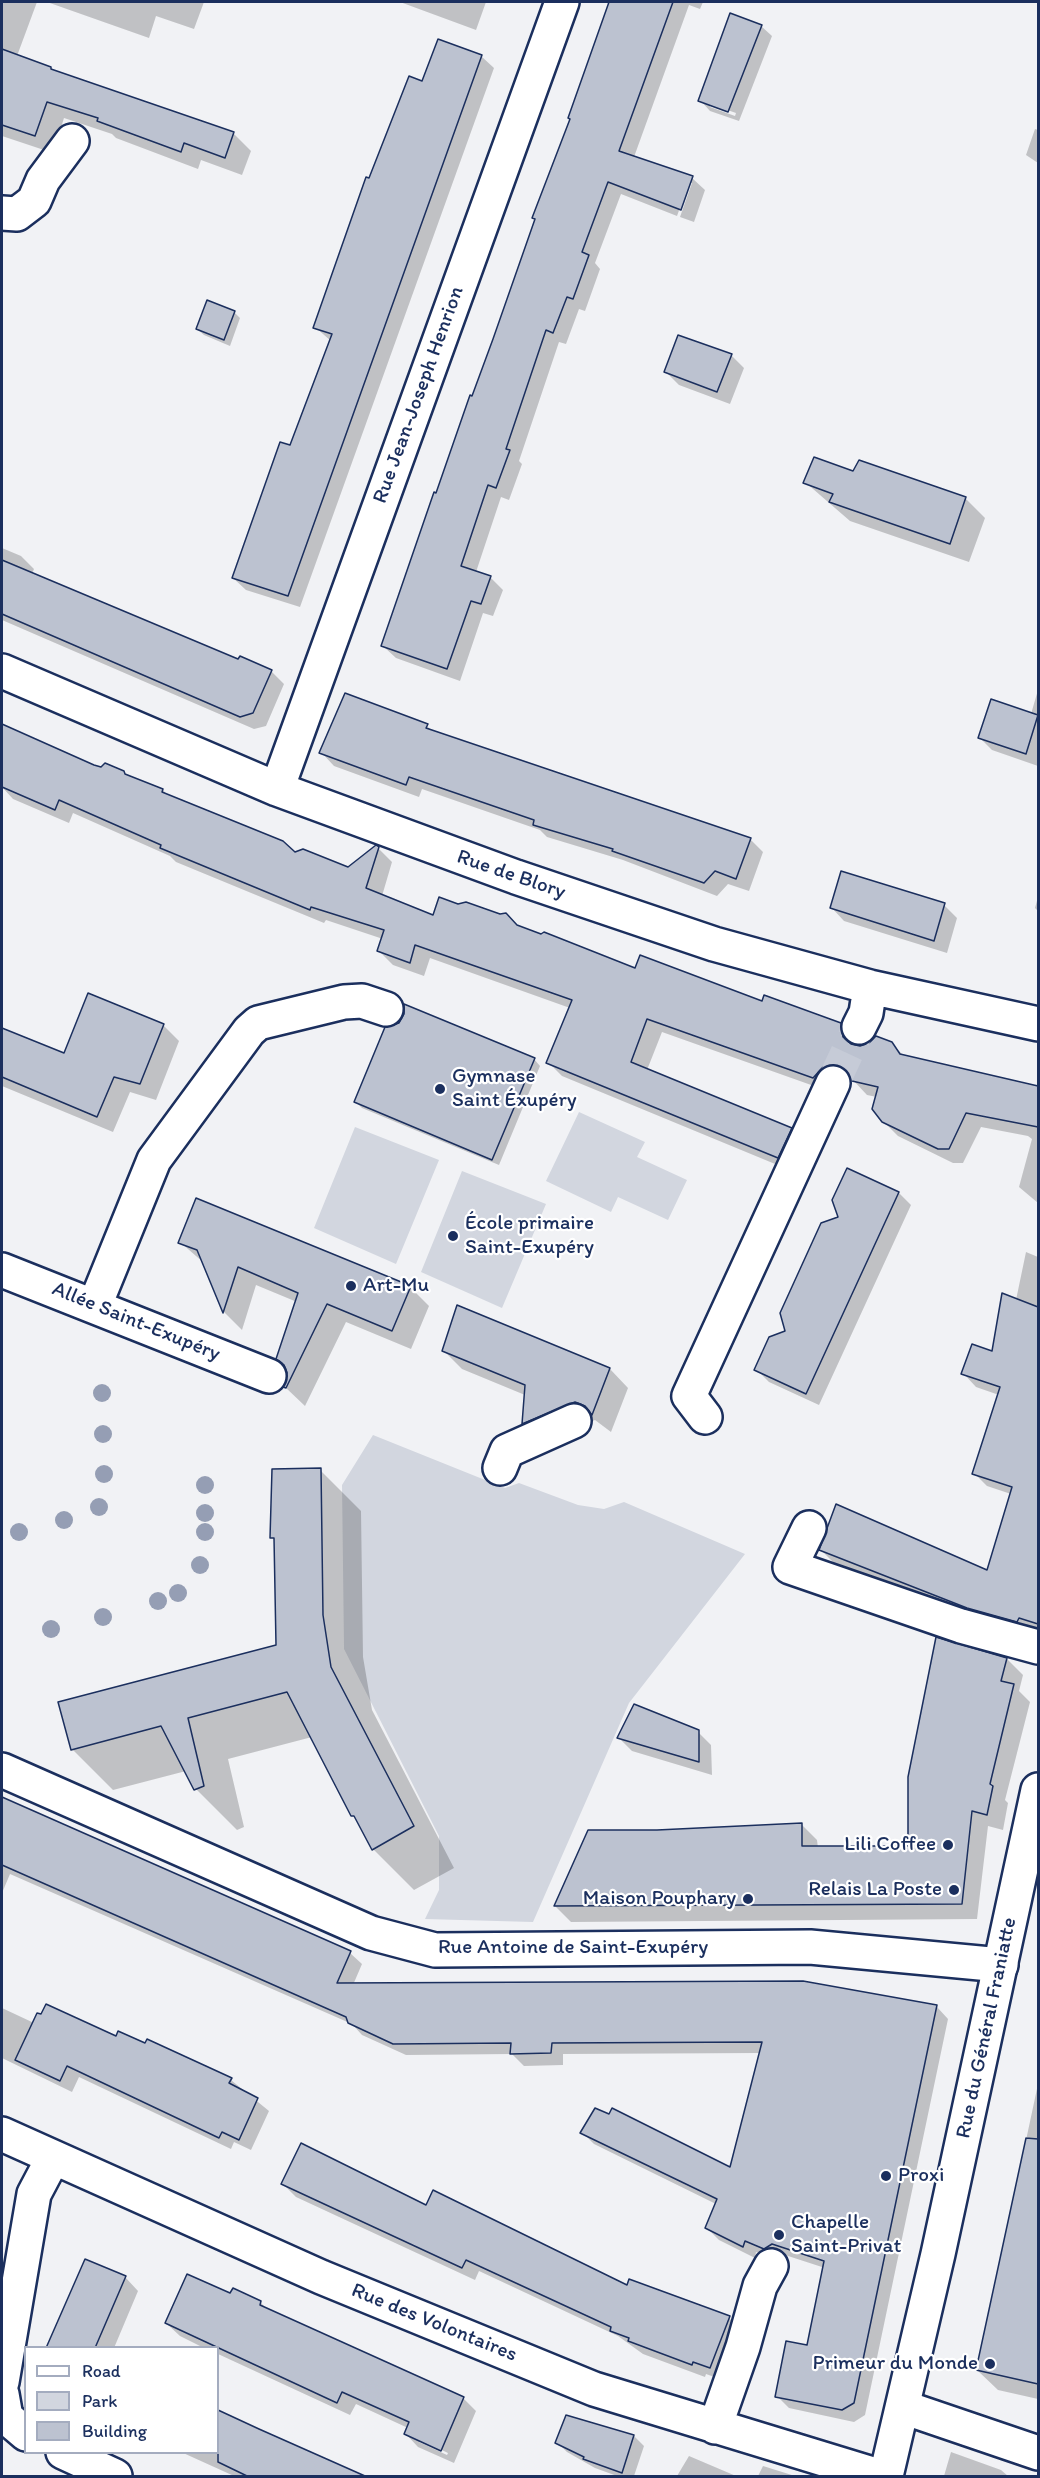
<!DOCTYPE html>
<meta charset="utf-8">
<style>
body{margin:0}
#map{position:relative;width:1040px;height:2478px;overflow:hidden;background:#f1f2f5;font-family:Itim,sans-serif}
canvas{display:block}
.frame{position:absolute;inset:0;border:3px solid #1b2f5e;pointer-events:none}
.legend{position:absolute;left:24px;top:2346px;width:195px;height:108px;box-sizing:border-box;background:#fff;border:2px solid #a4acbf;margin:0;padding:8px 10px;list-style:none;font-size:18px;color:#1b2f5e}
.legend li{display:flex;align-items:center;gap:12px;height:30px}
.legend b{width:30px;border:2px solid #a4acbf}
</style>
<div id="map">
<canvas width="1040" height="2478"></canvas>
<div class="frame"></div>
<ul class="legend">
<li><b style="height:8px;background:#fff"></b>Road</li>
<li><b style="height:16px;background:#d2d6df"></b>Park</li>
<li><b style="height:16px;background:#bcc2d0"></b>Building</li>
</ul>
</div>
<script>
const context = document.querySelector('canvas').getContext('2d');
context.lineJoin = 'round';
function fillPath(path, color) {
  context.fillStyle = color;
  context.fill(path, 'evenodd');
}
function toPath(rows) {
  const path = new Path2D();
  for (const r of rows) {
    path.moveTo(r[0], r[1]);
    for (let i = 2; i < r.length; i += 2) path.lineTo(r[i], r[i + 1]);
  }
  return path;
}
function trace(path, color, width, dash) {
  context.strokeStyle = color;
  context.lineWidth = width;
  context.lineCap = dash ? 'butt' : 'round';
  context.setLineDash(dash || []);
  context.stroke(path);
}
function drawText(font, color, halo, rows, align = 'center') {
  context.font = font + ' Itim,sans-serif';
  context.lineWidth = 4.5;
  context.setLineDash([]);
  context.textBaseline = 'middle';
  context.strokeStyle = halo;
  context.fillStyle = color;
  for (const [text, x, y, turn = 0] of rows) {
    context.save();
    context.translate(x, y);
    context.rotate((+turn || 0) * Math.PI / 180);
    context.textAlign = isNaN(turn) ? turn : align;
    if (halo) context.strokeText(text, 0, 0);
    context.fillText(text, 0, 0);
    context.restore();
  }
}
fillPath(toPath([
 [579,1112,645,1142,637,1157,687,1180,668,1220,618,1197,611,1212,546,1181],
 [355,1127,439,1160,396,1264,314,1228],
 [462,1171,546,1204,502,1308,421,1272],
 [373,1435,505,1488,519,1483,578,1505,604,1509,624,1502,745,1554,629,1703,533,1922,425,1919,439,1890,439,1836,344,1649,342,1485]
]), '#d2d6df');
fillPath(toPath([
 [2,2,37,2,17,56,54,72,233,133,251,151,242,175,201,160,198,169,116,138,112,134,64,118,53,153,2,136],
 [47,2,204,2,194,29,156,16,149,38],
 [400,2,486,2,476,30],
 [611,2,703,2,700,9,689,5,634,157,692,178,705,190,694,222,680,217,692,183,689,183,677,216,621,194,595,263,600,269,585,311,579,309,566,344,559,342,519,461,522,464,509,500,501,497,476,572,490,577,503,590,493,616,483,613,460,681,396,658,383,646,536,220,534,218,572,119,570,117],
 [761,26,772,36,739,121,710,111,700,100],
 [710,104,736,113,735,116,710,107],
 [481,56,494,68,300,607,246,590,233,578,291,446,331,341,315,327,370,180,423,83],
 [1035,129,1038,130,1038,163,1026,155],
 [234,312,240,318,230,346,204,335,197,329],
 [731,355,744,368,730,404,679,385,666,372],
 [854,473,965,498,985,518,969,562,850,521,805,482],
 [2,548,21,556,34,569,32,574,239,661,271,671,284,684,266,726,254,729,2,620],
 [1038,690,1038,766,992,750,980,738,1031,714],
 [2,726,93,766,163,790,169,797,295,854,348,868,378,848,392,862,382,896,434,917,518,927,636,970,840,1025,855,1039,856,1046,891,1043,905,1057,1038,1087,1038,1203,1019,1187,1032,1139,1028,1136,981,1127,963,1163,953,1163,898,1136,883,1121,877,1097,867,1095,852,1079,846,1078,828,1091,662,1032,647,1070,791,1129,805,1143,792,1171,562,1076,548,1062,570,1008,430,958,424,976,393,965,379,951,383,939,326,920,324,923,176,862,170,856,73,813,69,823,13,799,2,787],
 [427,726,433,732,750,839,763,852,749,891,728,884,717,896,623,860,547,837,540,830,422,789,419,797,334,766,321,752],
 [1038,897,1038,911,1035,908],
 [944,905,957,918,947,953,844,921,831,907],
 [89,995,163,1025,179,1041,156,1100,130,1092,113,1132,2,1086,2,1029,64,1055],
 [534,1059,540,1066,499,1165,362,1108,355,1101],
 [899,1193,911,1205,819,1405,769,1382,756,1369],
 [180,1242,410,1287,429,1306,411,1349,346,1322,305,1406,285,1387,289,1373,297,1302,256,1285,242,1330,224,1312,204,1263],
 [1026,1252,1038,1257,1038,1632,981,1621,834,1563,821,1550,988,1572,1011,1494,987,1486,974,1473,999,1395,976,1387,963,1373,993,1353,1016,1300],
 [458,1307,610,1369,628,1388,611,1432,595,1420,542,1442,524,1423,525,1395,462,1369,443,1350],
 [320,1470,361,1511,363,1657,372,1710,454,1868,414,1890,373,1849,312,1737,228,1759,244,1827,237,1830,196,1789,186,1771,113,1790,72,1749,278,1646,275,1541,272,1537],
 [1007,1659,1023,1675,1019,1691,1030,1702,1005,1800,1008,1803,1003,1830,988,1826,977,1919,571,1922,555,1906,589,1831,657,1832,801,1824,817,1840,818,1848,910,1847],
 [698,1732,711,1745,712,1775,632,1751,619,1738],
 [2,1798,350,1953,362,1964,353,1985,937,2007,948,2019,865,2415,854,2422,789,2408,777,2396,808,2347,825,2268,785,2255,777,2260,756,2252,755,2258,719,2240,707,2228,716,2204,594,2144,582,2132,731,2169,760,2053,563,2054,563,2065,524,2066,512,2054,406,2055,362,2035,352,2024,10,1874,2,1893],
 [46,2006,116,2038,231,2080,269,2111,251,2150,234,2142,231,2149,79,2077,72,2092,2,2058,2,2008,34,2023],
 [1038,2084,1038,2399,998,2390,977,2370],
 [283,2184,427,2207,628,2287,729,2318,742,2331,723,2380,706,2374,705,2377,643,2354,618,2336,479,2271,475,2280,296,2197],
 [125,2277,138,2291,114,2348,48,2348],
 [231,2295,261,2303,268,2310,463,2398,476,2411,454,2463,418,2447,405,2433,408,2428,356,2404,350,2415,218,2354,218,2348,204,2348,180,2336,166,2323],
 [419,2439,448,2453,447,2455,419,2442],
 [218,2412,321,2458,334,2471,331,2476,234,2476,181,2452,218,2452],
 [634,2436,644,2446,634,2476,617,2476,595,2468,567,2452,557,2442],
 [951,2452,1001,2470,1008,2476,944,2476],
 [689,2456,736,2476,677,2476],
 [763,2466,795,2476,758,2476]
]), '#0003');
const building = toPath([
 [609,2,673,2,619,151,693,176,681,210,608,182,582,252,589,255,573,299,567,297,553,333,546,330,506,449,510,450,496,488,488,485,461,566,491,576,481,604,471,601,447,669,381,646,434,492,436,493,470,395,472,396,493,339,535,219,532,218,570,119,568,118,609,2],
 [730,13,762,25,728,112,698,101,730,13],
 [438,39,482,55,288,596,232,578,280,442,290,445,332,334,313,328,366,177,369,178,409,76,422,81,438,39],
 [2,49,51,67,51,69,234,132,225,158,184,143,181,152,97,121,98,118,47,102,35,136,2,125,2,49],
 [207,300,235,311,224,340,196,329,207,300],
 [678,335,732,354,717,392,664,372,678,335],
 [814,457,853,471,859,460,966,497,950,544,829,502,833,494,803,483,814,457],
 [2,560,238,659,240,656,272,670,253,713,240,717,2,614,2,560],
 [345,693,428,724,426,728,751,838,736,879,715,871,704,883,612,851,613,849,533,825,534,820,409,777,406,785,319,753,345,693],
 [991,699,1038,715,1026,754,978,738,991,699],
 [2,724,94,765,101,767,105,763,124,771,125,774,163,789,162,792,283,841,295,852,303,849,348,867,376,845,379,847,366,888,433,915,439,897,458,904,466,902,500,914,506,913,517,925,541,934,544,932,635,968,640,955,762,1001,764,995,841,1023,843,1037,851,1044,860,1046,869,1043,876,1036,892,1042,900,1054,1038,1086,1038,1127,966,1113,949,1149,938,1149,882,1122,872,1109,878,1087,852,1081,848,1072,840,1066,831,1064,823,1067,813,1078,647,1019,631,1062,792,1128,778,1158,546,1063,572,1000,415,945,410,963,377,951,384,930,311,907,310,910,160,848,161,845,59,800,55,810,2,787,2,724],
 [841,871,945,903,934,941,830,908,841,871],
 [88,993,164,1024,140,1084,114,1077,97,1117,2,1077,2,1028,64,1053,88,993],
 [404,1004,535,1058,492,1160,354,1102,385,1027,399,1023,404,1014,404,1004],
 [847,1168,899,1192,806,1394,754,1370,769,1337,785,1331,780,1313,821,1223,838,1217,832,1200,847,1168],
 [196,1198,411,1286,392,1331,327,1304,286,1388,283,1387,287,1373,284,1365,276,1359,298,1293,238,1267,223,1313,197,1250,178,1243,196,1198],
 [1002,1293,1038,1307,1038,1624,1019,1618,1017,1622,967,1608,819,1550,836,1504,987,1570,1012,1487,972,1474,1000,1387,961,1374,972,1344,992,1351,1002,1293],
 [457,1305,610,1368,592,1415,585,1406,575,1402,522,1424,525,1385,442,1351,457,1305],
 [321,1468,323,1615,331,1667,414,1826,372,1850,354,1816,351,1816,287,1692,188,1718,204,1786,194,1790,161,1726,71,1750,58,1702,276,1645,274,1538,270,1538,272,1469,321,1468],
 [936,1637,1007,1658,1001,1681,1014,1684,990,1784,993,1786,987,1815,972,1811,962,1904,554,1906,588,1830,657,1830,802,1823,802,1846,908,1846,908,1777,936,1637],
 [634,1704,699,1730,699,1762,617,1738,634,1704],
 [2,1797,351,1951,337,1983,803,1981,937,2005,854,2403,842,2410,775,2397,786,2341,807,2345,824,2261,772,2244,764,2249,745,2241,743,2247,705,2228,717,2199,580,2133,595,2108,609,2114,612,2108,730,2167,762,2042,552,2043,551,2053,510,2054,511,2043,393,2044,348,2023,346,2017,2,1865,2,1797],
 [46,2004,116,2036,118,2031,145,2043,147,2039,232,2078,229,2083,258,2098,239,2140,222,2132,219,2138,67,2066,60,2081,15,2060,37,2013,41,2014,46,2004],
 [1026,2138,1038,2139,1038,2384,976,2370,1026,2138],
 [301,2143,426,2205,433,2190,627,2285,629,2279,730,2316,710,2368,693,2362,692,2365,628,2341,629,2338,610,2331,611,2327,466,2260,462,2268,281,2184,301,2143],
 [85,2259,126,2276,95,2348,46,2348,85,2259],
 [187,2274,230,2293,233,2288,261,2301,260,2305,464,2397,441,2451,404,2434,409,2422,342,2392,337,2403,165,2323,187,2274],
 [218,2410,259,2429,365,2476,247,2476,218,2462,218,2410],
 [566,2415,634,2435,622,2473,583,2459,584,2457,555,2443,566,2415]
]);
fillPath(building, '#bcc2d0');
trace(building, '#1b2f5e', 1.5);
trace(toPath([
 [833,1083,859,1027]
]), '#c6cbd7', 33, [33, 16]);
const minor = toPath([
 [2,213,17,214,34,201,43,180,72,141],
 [2,671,277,789,516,877,714,944,870,987,1038,1024],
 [277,789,562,2],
 [859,1027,866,1013,870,987],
 [2,1270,269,1376],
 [95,1305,154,1160,249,1031,258,1023,344,1002,362,1001,386,1009],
 [705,1417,689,1396,833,1083],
 [500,1468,507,1451,574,1421],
 [809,1528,790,1567,961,1626,1038,1647],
 [2,1770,371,1933,435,1950,810,1947,1001,1965],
 [2,2134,321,2277,594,2389,879,2476],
 [2,2382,34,2194,53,2158],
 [2,2394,6,2417,26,2434],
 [903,2407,1038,2453],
 [715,2427,743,2347,760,2286,771,2266],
 [63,2452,115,2476]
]);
const major = toPath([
 [886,2476,938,2254,1038,1790]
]);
trace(minor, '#1b2f5e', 38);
trace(major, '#1b2f5e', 38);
trace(minor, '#fff', 33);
trace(major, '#fff', 33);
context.fillStyle = '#959eb4';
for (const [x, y] of [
 [102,1393],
 [103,1434],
 [104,1474],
 [205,1485],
 [99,1507],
 [205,1513],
 [64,1520],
 [19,1532],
 [205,1532],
 [200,1565],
 [178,1593],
 [158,1601],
 [103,1617],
 [51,1629]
]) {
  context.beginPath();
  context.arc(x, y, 9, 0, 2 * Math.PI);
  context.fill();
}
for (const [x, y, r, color] of [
 [440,1089,6,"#1b2f5e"],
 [453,1236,6,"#1b2f5e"],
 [351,1286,6,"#1b2f5e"],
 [948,1845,6,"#1b2f5e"],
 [954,1890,6,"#1b2f5e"],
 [748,1899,6,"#1b2f5e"],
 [886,2176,6,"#1b2f5e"],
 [779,2235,6,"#1b2f5e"],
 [990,2364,6,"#1b2f5e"]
]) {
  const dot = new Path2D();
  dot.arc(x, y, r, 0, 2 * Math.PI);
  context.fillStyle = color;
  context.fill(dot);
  trace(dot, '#fff', 2);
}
drawText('21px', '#1b2f5e', '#fff', [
 ["Rue Jean-Joseph Henrion",419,395,-70],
 ["Rue de Blory",511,875,19],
 ["Allée Saint-Exupéry",136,1322,22],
 ["Rue Antoine de Saint-Exupéry",573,1948],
 ["Rue du Général Franiatte",987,2028,-78],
 ["Rue des Volontaires",434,2323,22]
]);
drawText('21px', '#1b2f5e', '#fff', [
 ["Gymnase",452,1077],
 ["Saint Éxupéry",452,1101],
 ["École primaire",465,1224],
 ["Saint-Exupéry",465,1248],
 ["Art-Mu",363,1286],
 ["Lili Coffee",936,1845,"right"],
 ["Relais La Poste",942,1890,"right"],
 ["Maison Pouphary",736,1899,"right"],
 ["Proxi",898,2176],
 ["Chapelle",791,2223],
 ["Saint-Privat",791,2247],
 ["Primeur du Monde",978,2364,"right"]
], 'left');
</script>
